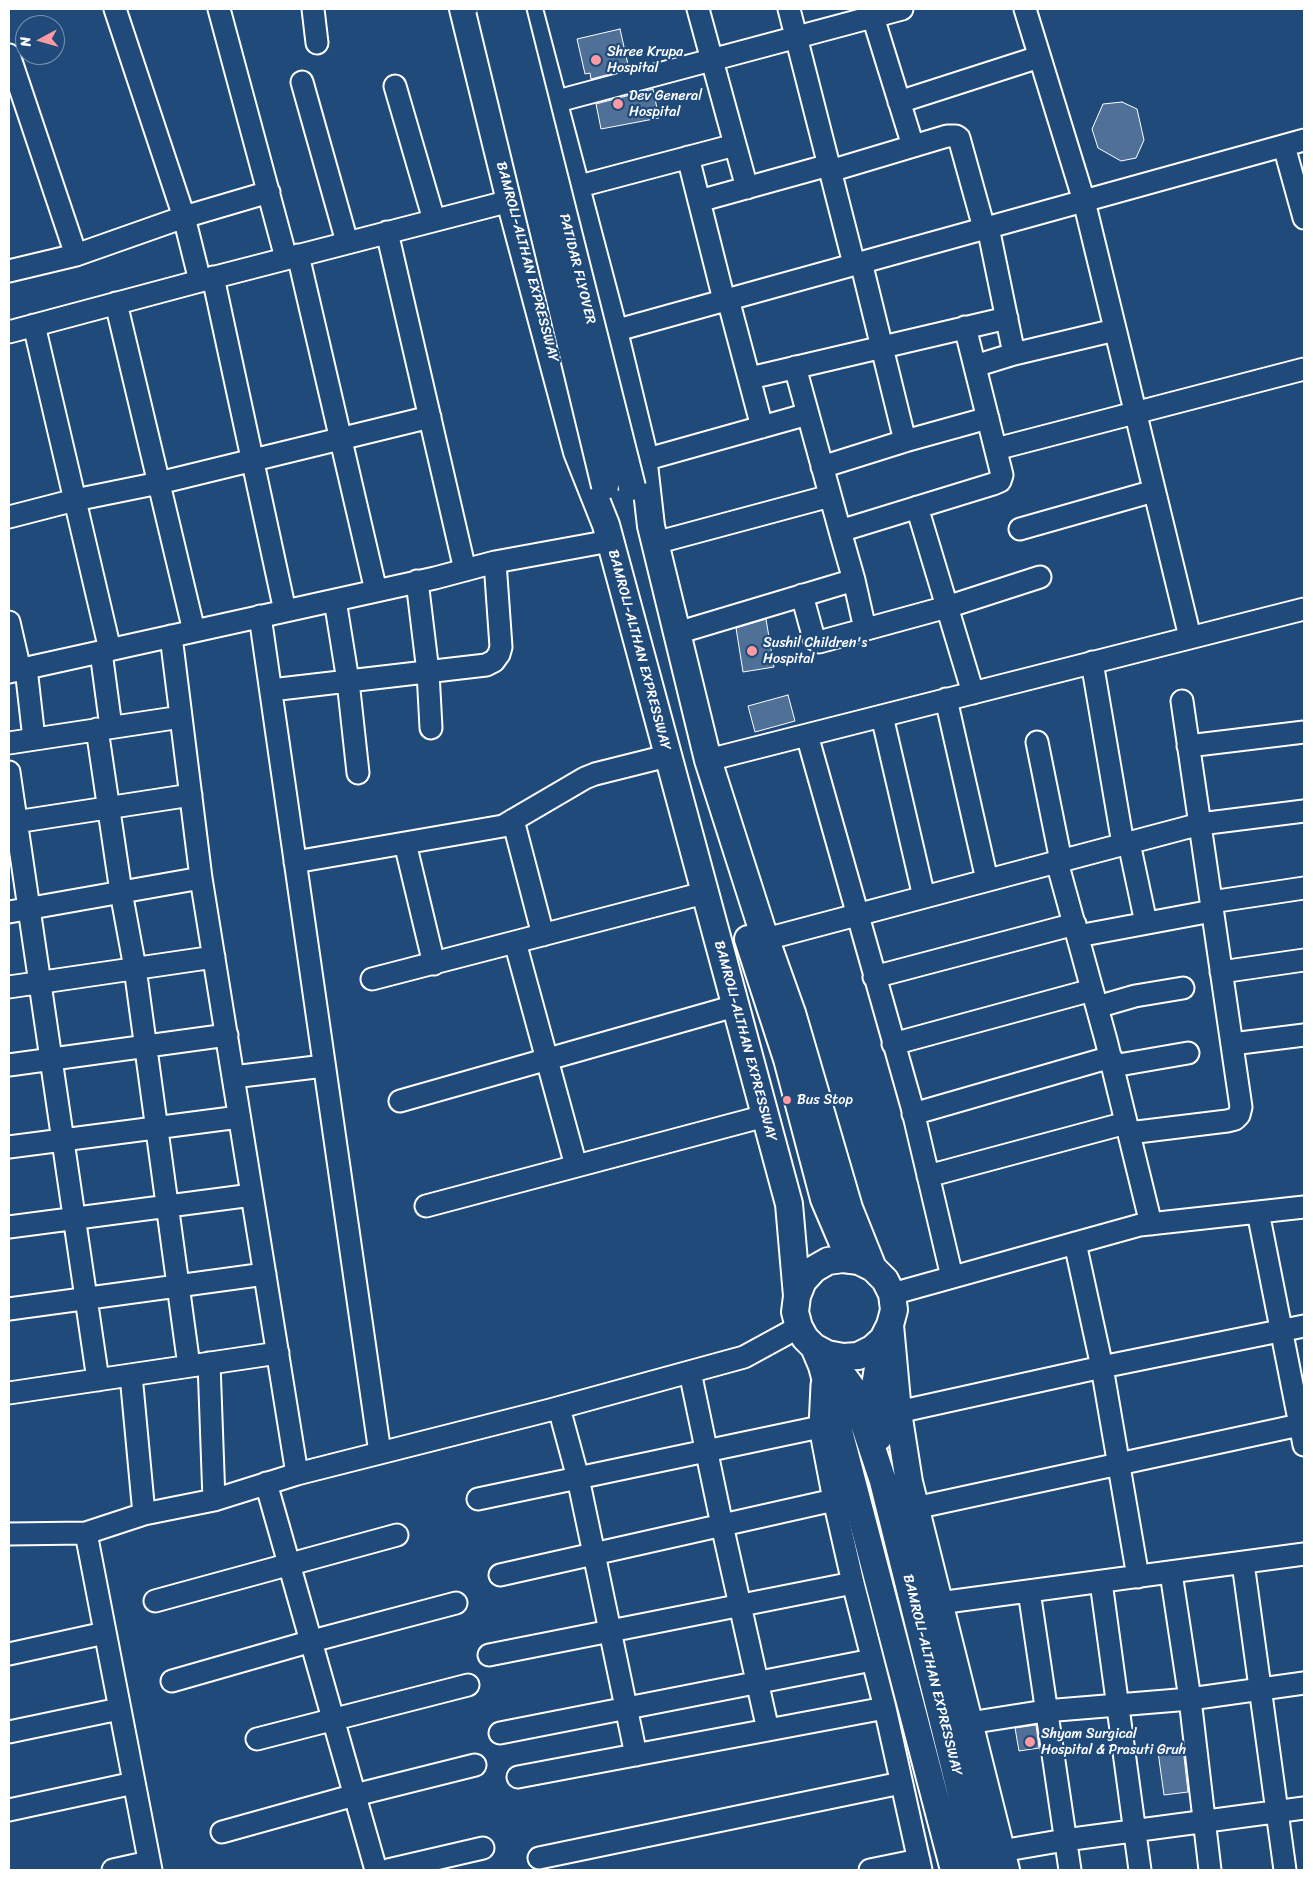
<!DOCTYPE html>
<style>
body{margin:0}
#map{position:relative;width:1313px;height:1879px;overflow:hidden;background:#1f4a7a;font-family:Sriracha,sans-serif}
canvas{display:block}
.frame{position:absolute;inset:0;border:10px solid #fff;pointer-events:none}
.north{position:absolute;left:15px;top:15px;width:50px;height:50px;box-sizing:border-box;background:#1f4a7a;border:1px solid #7992af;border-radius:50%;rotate:264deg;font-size:14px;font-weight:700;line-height:20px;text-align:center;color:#fff}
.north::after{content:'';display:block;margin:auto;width:18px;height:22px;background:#ff9aa2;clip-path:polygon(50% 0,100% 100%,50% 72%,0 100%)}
</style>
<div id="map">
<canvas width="1313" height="1879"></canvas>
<div class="frame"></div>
<div class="north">N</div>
</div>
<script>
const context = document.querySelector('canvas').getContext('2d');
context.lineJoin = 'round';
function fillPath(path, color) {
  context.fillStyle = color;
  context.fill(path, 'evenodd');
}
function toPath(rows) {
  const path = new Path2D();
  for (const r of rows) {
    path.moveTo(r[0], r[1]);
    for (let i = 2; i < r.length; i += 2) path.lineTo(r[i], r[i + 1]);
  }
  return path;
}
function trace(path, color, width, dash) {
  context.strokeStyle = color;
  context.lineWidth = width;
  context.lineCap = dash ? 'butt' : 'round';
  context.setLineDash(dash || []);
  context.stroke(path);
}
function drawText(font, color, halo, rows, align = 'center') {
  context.font = font + ' Sriracha,sans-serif';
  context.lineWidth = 4.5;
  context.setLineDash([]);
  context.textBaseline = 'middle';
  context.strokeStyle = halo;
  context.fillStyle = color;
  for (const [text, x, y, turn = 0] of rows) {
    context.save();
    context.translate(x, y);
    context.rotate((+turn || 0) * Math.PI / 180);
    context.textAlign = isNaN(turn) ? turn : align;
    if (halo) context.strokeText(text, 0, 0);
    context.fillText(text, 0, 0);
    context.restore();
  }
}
const building = toPath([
 [620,29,629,69,591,79,590,73,585,74,577,39,620,29],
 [653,89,659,118,601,129,596,104,653,89],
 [1122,102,1137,109,1144,140,1136,158,1121,161,1098,148,1092,129,1103,104,1122,102],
 [766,619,774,667,743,672,736,628,766,619],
 [788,695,795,721,755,732,748,706,788,695],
 [1036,1725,1039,1748,1019,1751,1015,1728,1036,1725],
 [1183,1748,1188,1792,1164,1795,1158,1752,1183,1748]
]);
fillPath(building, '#507197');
trace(building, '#fff', 1);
const minor = toPath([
 [115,9,184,217,200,281],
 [219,9,286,258],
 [313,9,317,43],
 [698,9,747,188],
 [789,9,854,264],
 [1025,9,1084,201,1190,637],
 [873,17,913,146],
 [9,55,76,255],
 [302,82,347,242],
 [395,86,434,220],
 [899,102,1039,57],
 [539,106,902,9],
 [1284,146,1304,218],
 [688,157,724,300],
 [830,171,947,136,956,136,959,138,984,228],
 [576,187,735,145],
 [699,201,829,165],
 [988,227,1014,354],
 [387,232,465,570],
 [298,255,376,591],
 [861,262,905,441],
 [9,271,76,255,184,217,269,192],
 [213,277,285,611],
 [728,299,762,427],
 [116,303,194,631],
 [34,325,110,650],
 [614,331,1304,140],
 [9,332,200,281,510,201],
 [975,366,1014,354,1115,330],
 [795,367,840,531,993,484,1000,481,1002,475,965,327],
 [750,378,1007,318],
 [996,449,1304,369],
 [644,460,808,414],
 [822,467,905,441,988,418],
 [917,507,973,693],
 [9,517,75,500,159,483,430,417],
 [1020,529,1154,491],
 [655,543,830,496],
 [854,580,865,629],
 [417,581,428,672,431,728],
 [802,595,814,639,819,642,947,607,1040,577],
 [335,600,348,681,358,773],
 [260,616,380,1453],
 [9,622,20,670],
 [677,633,854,580,840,531],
 [171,636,201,878],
 [101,652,111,727],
 [1092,662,1123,844],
 [26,668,34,739],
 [9,672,435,578,495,562,610,541],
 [271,690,486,665,494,661,499,654,501,647,495,562],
 [946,699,987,880],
 [882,716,924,897],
 [97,729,121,892,135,968,189,1366],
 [807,735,912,1107,952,1277],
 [1037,742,1061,861],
 [9,743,181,717],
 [1188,746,1304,732],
 [708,760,1304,609],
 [9,772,98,1380],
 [513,820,543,935],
 [9,823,191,795],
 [405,843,434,964],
 [1129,843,1146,923],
 [295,862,503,826,585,778,595,774,667,756],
 [1057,862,1106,1040,1151,1224],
 [1211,902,1304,888],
 [9,912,201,878,297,1474],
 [1078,936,1212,911],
 [766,939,1200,824,1304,811],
 [515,942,576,1166],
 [1221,972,1304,960],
 [874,977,1075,924],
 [372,979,704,893],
 [9,987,214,957],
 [1097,1007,1135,996,1183,988],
 [893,1044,1092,990],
 [1232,1044,1304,1035],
 [9,1065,227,1035],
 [1113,1066,1188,1053],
 [233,1077,324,1066],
 [400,1101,735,1006],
 [913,1114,1111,1057],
 [1129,1133,1227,1121,1235,1119,1239,1115,1241,1107,1182,701],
 [9,1147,239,1117],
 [928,1176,1126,1123],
 [426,1206,765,1116],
 [1258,1212,1304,1445],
 [9,1227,252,1195],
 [1075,1243,1102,1367,1138,1577],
 [892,1294,1140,1225,1304,1207],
 [9,1309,265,1274],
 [209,1363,214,1500],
 [690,1372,722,1525,768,1730],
 [131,1375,144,1514],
 [822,1385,820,1427,834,1500,853,1583,885,1708,921,1870],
 [9,1393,278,1353],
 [559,1408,578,1478,594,1554,636,1755],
 [898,1412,1102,1367,1304,1326],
 [266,1483,376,1870],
 [478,1499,820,1427],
 [915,1508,1304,1424],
 [86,1533,151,1870],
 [9,1534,86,1533,144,1514,214,1500,297,1474,550,1410,744,1357,799,1327],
 [1243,1563,1285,1870],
 [1171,1573,1190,1699,1210,1870],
 [500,1575,834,1500],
 [1101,1582,1140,1870],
 [1029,1591,1070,1870],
 [155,1601,397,1535],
 [939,1603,1304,1554],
 [9,1654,105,1633],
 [489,1655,853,1583],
 [172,1681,312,1641,456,1603],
 [969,1723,1045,1711,1190,1699,1304,1683],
 [9,1732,119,1709],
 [500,1733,872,1660],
 [257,1739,468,1685],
 [518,1777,885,1708],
 [9,1810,134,1783],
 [222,1832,355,1795,475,1765],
 [1001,1851,1065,1840,1304,1808],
 [539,1858,901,1783],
 [113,1870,149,1862],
 [388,1870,483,1848],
 [870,1870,919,1860]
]);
const major = toPath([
 [463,9,510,201,577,452,606,525,789,1204,797,1296],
 [529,9,614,331,642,447,651,526,708,760,761,926,792,1013,849,1208,873,1268],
 [748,939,787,1059,824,1199,850,1260],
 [890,1325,883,1339,872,1349,858,1356,843,1357,827,1354,814,1347,805,1338,799,1327,795,1312,797,1296,803,1281,814,1269,828,1261,843,1259,859,1261,873,1268,885,1280,892,1294,894,1310,890,1325,898,1412,909,1482,1006,1870],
 [814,1347,822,1366,954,1870],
 [827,1354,852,1388,883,1481,980,1870],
 [879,1437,875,1386,882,1344]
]);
trace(minor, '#fff', 25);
trace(major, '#fff', 30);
trace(minor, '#1f4a7a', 21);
trace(major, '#1f4a7a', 26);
const majorBridge = toPath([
 [490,9,605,486],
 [512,9,632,487]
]);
trace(majorBridge, '#fff', 30, []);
trace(majorBridge, '#1f4a7a', 26);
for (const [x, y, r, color] of [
 [596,60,6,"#ff9aa2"],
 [618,104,6,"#ff9aa2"],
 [752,651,6,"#ff9aa2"],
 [787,1100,5,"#ff9aa2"],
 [1030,1742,6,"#ff9aa2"]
]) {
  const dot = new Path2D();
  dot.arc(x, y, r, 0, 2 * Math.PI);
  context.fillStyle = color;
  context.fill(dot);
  trace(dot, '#1f4a7a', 2);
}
drawText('14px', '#fff', '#1f4a7a', [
 ["Shree Krupa",607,52],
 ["Hospital",607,68],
 ["Dev General",629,96],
 ["Hospital",629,112],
 ["Sushil Children's",763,643],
 ["Hospital",763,659],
 ["Bus Stop",797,1100],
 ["Shyam Surgical",1041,1734],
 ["Hospital & Prasuti Gruh",1041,1750]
], 'left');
drawText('14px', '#fff', '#1f4a7a', [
 ["BAMROLI-ALTHAN EXPRESSWAY",527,262,75],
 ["PATIDAR FLYOVER",577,269,76],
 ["BAMROLI-ALTHAN EXPRESSWAY",639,650,75],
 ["BAMROLI-ALTHAN EXPRESSWAY",745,1041,75],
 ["BAMROLI-ALTHAN EXPRESSWAY",932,1675,76]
]);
</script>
